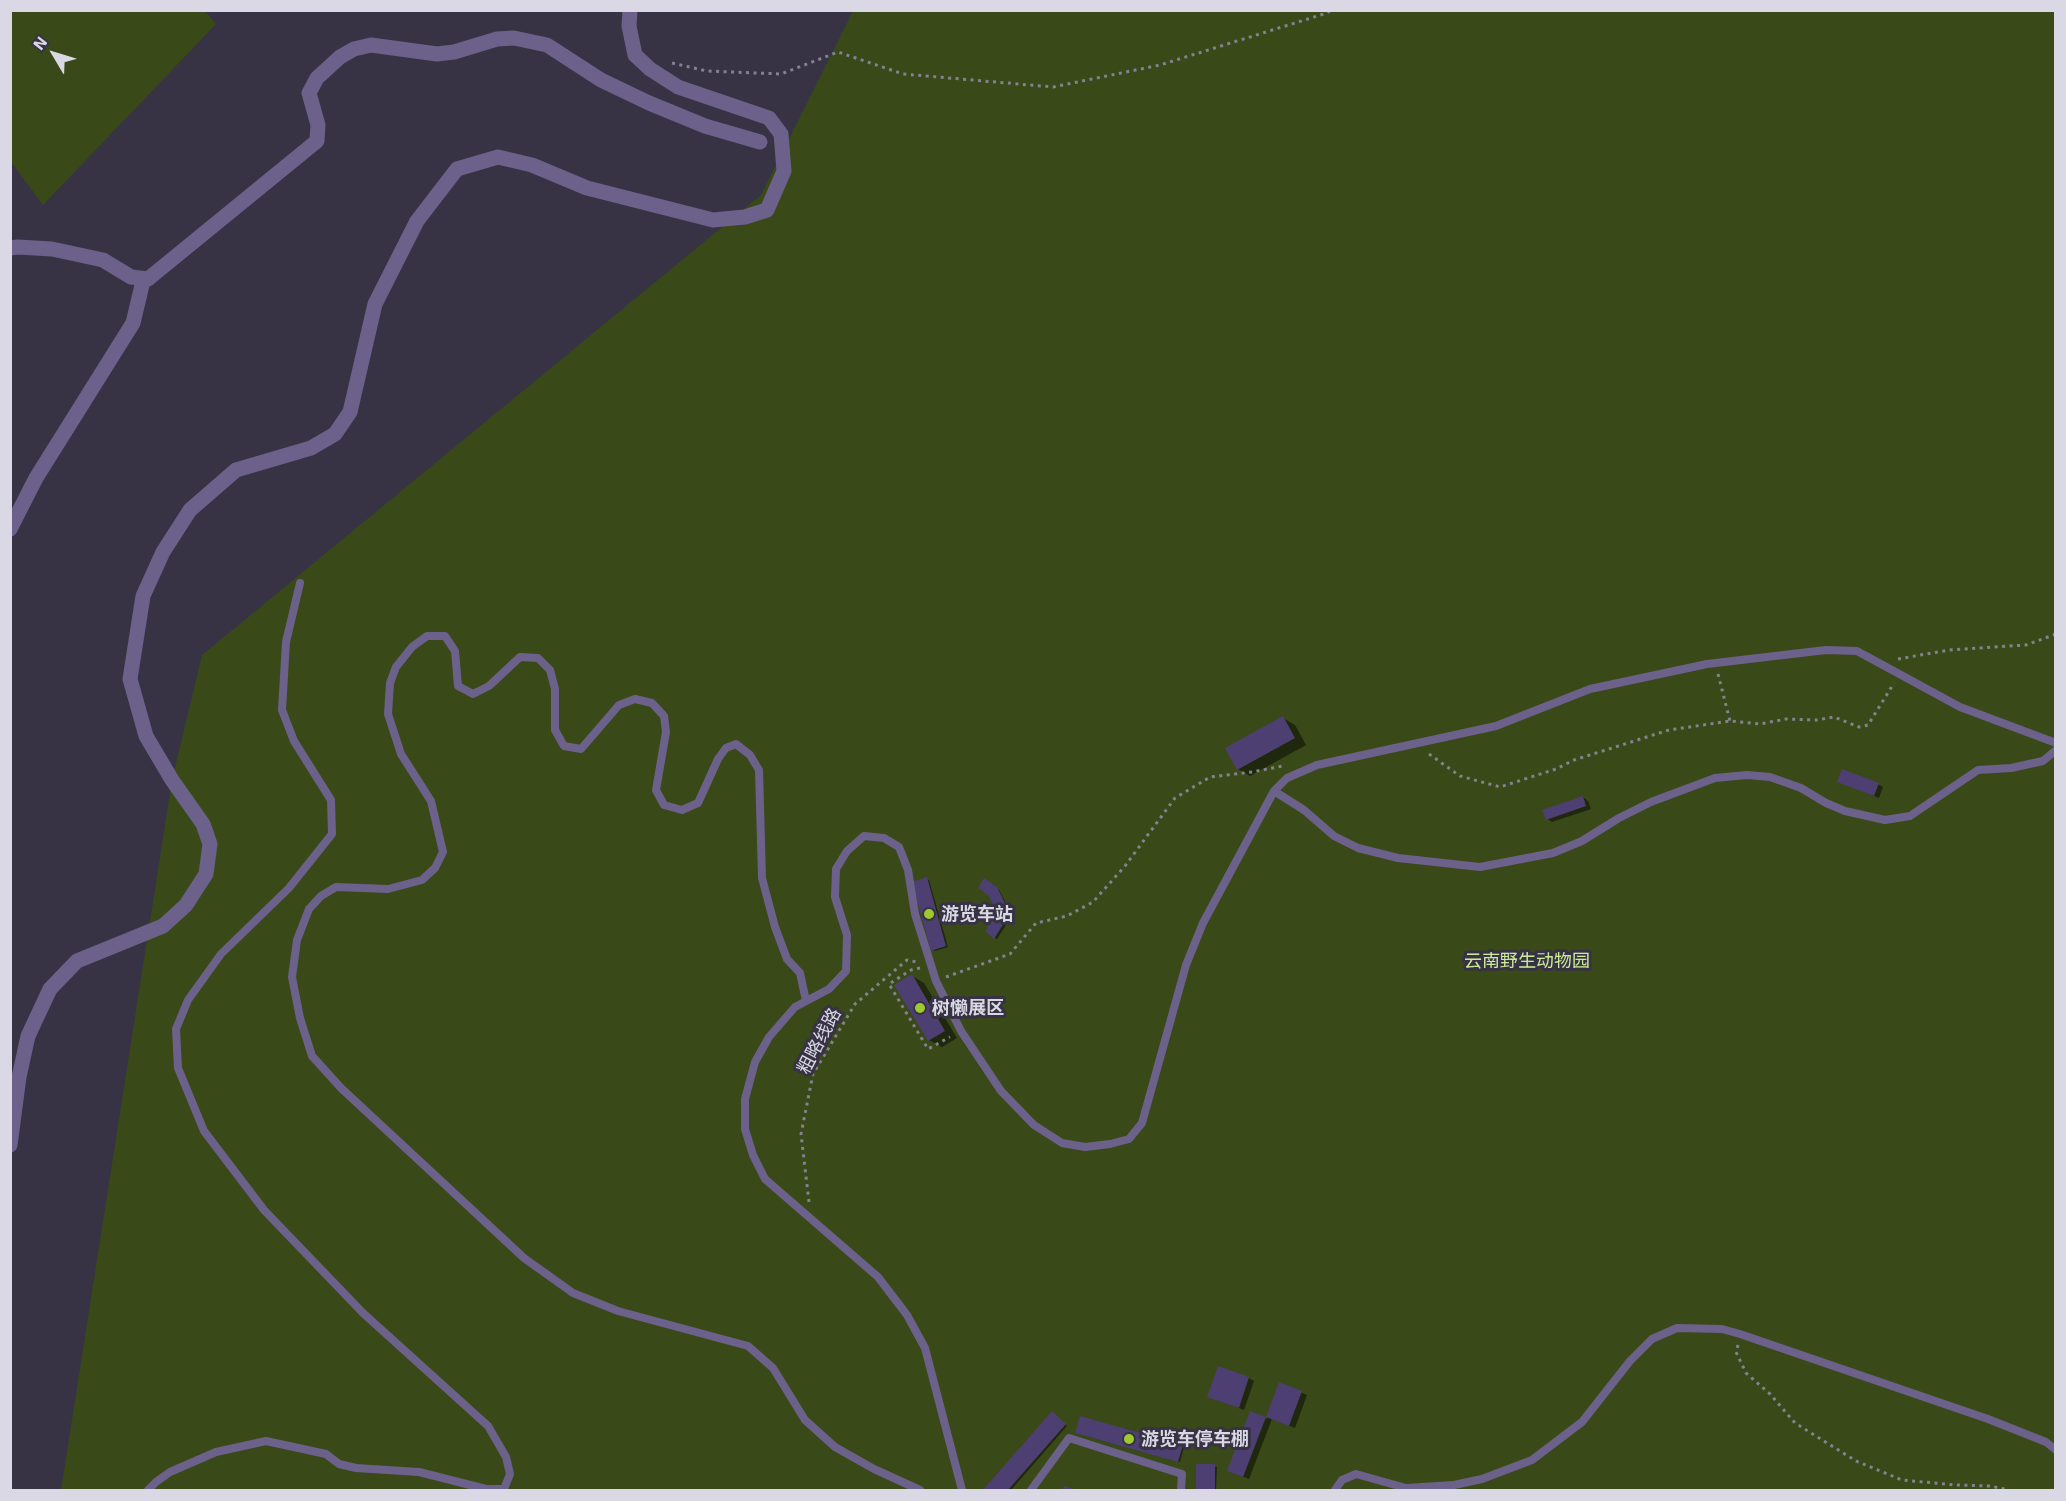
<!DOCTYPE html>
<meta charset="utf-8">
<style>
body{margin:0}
#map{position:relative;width:2066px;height:1501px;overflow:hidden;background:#373345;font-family:"Exo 2",sans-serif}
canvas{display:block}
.frame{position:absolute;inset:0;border:12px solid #dad8e4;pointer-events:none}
.north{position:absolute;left:24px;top:24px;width:60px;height:60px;-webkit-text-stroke:4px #373345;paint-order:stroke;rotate:308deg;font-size:16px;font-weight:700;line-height:24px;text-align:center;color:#dad8e4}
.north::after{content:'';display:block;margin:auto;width:21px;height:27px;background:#dad8e4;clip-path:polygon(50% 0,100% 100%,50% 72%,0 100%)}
</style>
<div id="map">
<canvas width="2066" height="1501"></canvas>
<div class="frame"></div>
<div class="north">N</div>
</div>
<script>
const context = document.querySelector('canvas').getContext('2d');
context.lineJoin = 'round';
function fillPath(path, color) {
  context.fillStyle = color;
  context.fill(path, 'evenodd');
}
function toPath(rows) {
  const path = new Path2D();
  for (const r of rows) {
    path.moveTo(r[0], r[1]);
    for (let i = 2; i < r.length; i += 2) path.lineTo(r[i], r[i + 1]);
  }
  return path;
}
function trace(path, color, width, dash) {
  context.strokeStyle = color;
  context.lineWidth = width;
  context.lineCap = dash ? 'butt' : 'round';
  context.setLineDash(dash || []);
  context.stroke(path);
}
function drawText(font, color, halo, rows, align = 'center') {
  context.font = font + ' "Exo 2","Noto Sans SC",sans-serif';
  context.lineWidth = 6;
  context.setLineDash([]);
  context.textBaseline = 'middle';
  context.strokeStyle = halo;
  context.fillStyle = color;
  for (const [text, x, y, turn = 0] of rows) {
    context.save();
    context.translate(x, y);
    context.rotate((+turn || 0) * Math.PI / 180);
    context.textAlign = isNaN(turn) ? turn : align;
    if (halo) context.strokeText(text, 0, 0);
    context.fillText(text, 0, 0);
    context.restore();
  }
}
fillPath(toPath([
 [11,10,205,11,216,24,43,205,11,162],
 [853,11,2055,11,2055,1490,61,1490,172,780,202,655,761,195]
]), '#3a4918');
fillPath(toPath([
 [1283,718,1295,725,1306,745,1250,776,1238,769],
 [1845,784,1878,784,1883,787,1879,798],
 [1583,797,1588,801,1591,809,1552,822,1547,819],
 [927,879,929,880,948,947,935,951,933,950],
 [993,884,999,890,1007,905,1006,925,997,939,995,938,995,905],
 [912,976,924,983,957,1038,942,1047,929,1040,896,985],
 [1249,1378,1254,1381,1244,1410,1215,1399],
 [1280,1384,1307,1395,1295,1428,1272,1419,1249,1479,1234,1473,1251,1413,1267,1419],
 [1052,1413,1067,1426,1011,1490,985,1490],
 [1079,1434,1182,1446,1184,1447,1180,1462],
 [1197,1466,1217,1467,1216,1490,1197,1490]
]), '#0007');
fillPath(toPath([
 [1283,716,1295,738,1237,770,1225,748],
 [1842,769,1879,783,1874,796,1837,782],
 [1583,796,1586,806,1546,820,1542,810],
 [927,877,946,946,931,951,912,882],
 [984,878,997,887,1005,903,1004,923,994,939,985,931,993,920,994,913,994,906,988,895,978,888],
 [912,974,945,1031,928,1041,894,985],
 [1218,1366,1249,1377,1239,1408,1207,1397],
 [1279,1382,1302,1391,1289,1426,1266,1417,1243,1477,1227,1471,1250,1411,1266,1417],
 [1052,1411,1066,1424,1008,1490,983,1490],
 [1080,1416,1183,1445,1178,1462,1075,1433],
 [1196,1464,1215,1464,1215,1490,1196,1490],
 [1064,1486,1076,1490,1062,1490]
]), '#4d3f72');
trace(toPath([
 [672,63,707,71,781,74,838,52,903,74,1053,87,1160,65,1327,13,1331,10],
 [1898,659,1949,650,2026,645,2056,634],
 [1718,674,1730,721],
 [1429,754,1460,776,1500,787,1556,769,1574,760,1669,730,1730,721,1760,724,1786,719,1817,720,1834,717,1859,727,1868,725,1894,683],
 [920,968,911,970,889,984,928,1049,950,1037],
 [946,977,1010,954,1036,923,1067,916,1093,902,1125,866,1175,798,1210,777,1252,772,1283,766],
 [809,1202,801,1134,813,1074,855,1004,907,960,917,962],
 [1738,1345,1736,1352,1746,1373,1770,1394,1795,1423,1856,1461,1902,1480,1956,1485,1990,1486,2009,1490]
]), '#848190', 3, [3, 4.5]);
trace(toPath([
 [1274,791,1304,810,1334,836,1358,848,1398,858,1480,867,1553,853,1582,841,1619,818,1651,802,1715,778,1747,775,1770,777,1801,788,1826,803,1845,811,1885,820,1910,816,1978,770,2011,768,2043,761,2056,750],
 [806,1001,800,973,787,959,775,927,762,878,759,770,750,755,736,744,726,748,718,759,698,803,682,810,664,805,656,790,666,732,664,716,652,703,635,699,619,705,581,749,564,746,555,730,555,689,550,670,538,658,520,657,489,686,473,694,458,686,455,651,445,636,427,636,412,647,396,667,390,683,388,714,401,754,431,801,443,852,435,868,422,880,388,889,336,887,321,896,309,909,297,940,292,977,300,1018,312,1056,341,1088,524,1258,573,1293,618,1311,748,1346,773,1368,805,1420,835,1447,874,1469,920,1490],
 [148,1490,156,1482,170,1472,216,1452,266,1441,326,1454,339,1464,356,1468,419,1472,486,1489,504,1489,510,1474,506,1457,488,1426,363,1313,264,1210,204,1131,178,1068,176,1029,188,1000,221,954,289,888,332,834,331,800,294,741,282,710,286,642,300,583],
 [962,1490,925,1348,907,1315,878,1277,765,1179,753,1155,745,1129,745,1099,755,1062,769,1037,795,1007,829,989,846,971,847,935,835,897,836,869,847,851,864,836,884,838,899,847,908,870,915,914,936,981,961,1031,1001,1091,1034,1125,1062,1143,1085,1147,1110,1144,1129,1139,1142,1123,1186,965,1203,923,1274,791,1287,778,1317,765,1496,726,1590,689,1707,664,1826,650,1857,651,1960,707,2056,743],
 [1031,1490,1069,1438,1182,1474,1181,1490],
 [1335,1490,1342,1480,1356,1474,1406,1488,1454,1485,1482,1479,1532,1460,1582,1422,1630,1361,1652,1339,1677,1328,1722,1329,1740,1334,1988,1419,2046,1442,2056,1450]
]), '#6b618a', 8);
trace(toPath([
 [10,248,18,247,52,249,103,260,131,277,148,279,317,141,318,125,309,93,317,78,340,57,354,49,371,45,437,54,454,52,497,39,514,38,547,45,601,80,649,103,705,126,760,142],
 [10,529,36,478,133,323,143,281,148,279],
 [10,1145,19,1077,28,1036,50,989,77,961,163,926,186,905,206,874,210,844,203,824,172,780,146,736,130,679,143,596,163,552,190,510,236,470,311,448,335,434,350,412,375,304,417,221,457,169,498,157,532,165,587,188,713,220,745,217,767,210,784,171,781,134,769,118,678,87,650,69,635,55,629,26,630,10]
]), '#6b618a', 15);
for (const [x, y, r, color] of [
 [929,914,6,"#9eca2e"],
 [920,1008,6,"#9eca2e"],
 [1129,1439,6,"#9eca2e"]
]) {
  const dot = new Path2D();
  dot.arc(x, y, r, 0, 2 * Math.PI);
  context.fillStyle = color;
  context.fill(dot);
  trace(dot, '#373345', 2);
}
drawText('bold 18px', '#dad8e4', '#373345', [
 ["游览车站",941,914],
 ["树懒展区",932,1008],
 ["游览车停车棚",1141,1439]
], 'left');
drawText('18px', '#cbea95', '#373345', [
 ["云南野生动物园",1527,961]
]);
drawText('18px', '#dad8e4', '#373345', [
 ["粗略线路",819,1041,-62]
]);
</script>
